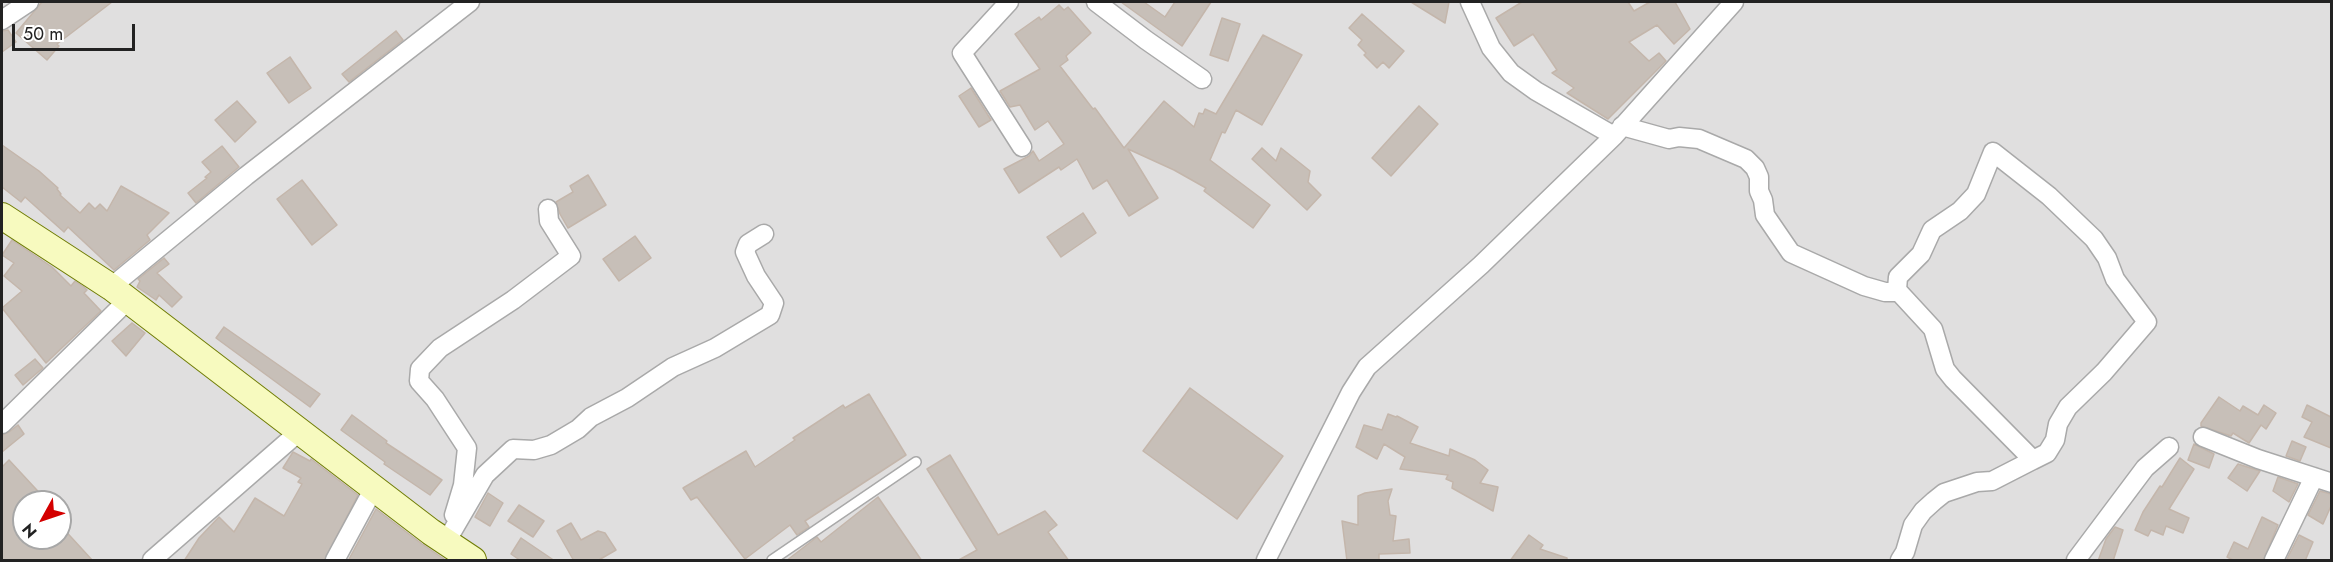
<!DOCTYPE html>
<style>
body{margin:0}
#map{position:relative;width:2333px;height:562px;overflow:hidden;background:#f2efe9;font-family:Jost,sans-serif}
canvas{display:block}
.frame{position:absolute;inset:0;border:3px solid #222;pointer-events:none}
.north{position:absolute;left:12px;top:490px;width:60px;height:60px;box-sizing:border-box;background:#fff;border:2px solid #a7a7a7;border-radius:50%;rotate:230deg;font-size:16px;font-weight:700;line-height:24px;text-align:center;color:#222}
.north::after{content:'';display:block;margin:auto;width:21px;height:27px;background:#d40000;clip-path:polygon(50% 0,100% 100%,50% 72%,0 100%)}
.scale{position:absolute;left:12px;top:24px;width:123px;height:27px;box-sizing:border-box;border:3px solid #222;border-top:0;padding-left:8px;font-size:18px;line-height:21px;white-space:nowrap;color:#222;-webkit-text-stroke:4px #fff;paint-order:stroke}
</style>
<div id="map">
<canvas width="2333" height="562"></canvas>
<div class="frame"></div>
<div class="north">N</div>
<div class="scale">50 m</div>
</div>
<script>
const context = document.querySelector('canvas').getContext('2d');
context.lineJoin = 'round';
function fillPath(path, color) {
  context.fillStyle = color;
  context.fill(path, 'evenodd');
}
function toPath(rows) {
  const path = new Path2D();
  for (const r of rows) {
    path.moveTo(r[0], r[1]);
    for (let i = 2; i < r.length; i += 2) path.lineTo(r[i], r[i + 1]);
  }
  return path;
}
function trace(path, color, width, dash) {
  context.strokeStyle = color;
  context.lineWidth = width;
  context.lineCap = dash ? 'butt' : 'round';
  context.setLineDash(dash || []);
  context.stroke(path);
}
fillPath(toPath([
 [2,2,2331,2,2331,560,2,560],
 [24,502,60,502,60,538,24,538]
]), '#e0dfdf');
const building = toPath([
 [42,2,112,2,57,44,59,46,47,60,16,33,42,2],
 [1121,2,1144,2,1165,17,1175,2,1211,2,1182,46,1121,2],
 [1411,2,1449,2,1445,23,1411,2],
 [1522,2,1628,2,1634,11,1650,2,1675,2,1690,29,1674,44,1657,25,1629,42,1649,61,1659,53,1666,61,1608,119,1567,93,1574,88,1552,73,1557,70,1533,34,1514,46,1496,18,1522,2],
 [1059,5,1064,10,1068,7,1091,33,1066,56,1068,60,1060,66,1093,109,1095,108,1124,148,1164,101,1194,127,1199,113,1203,114,1205,109,1216,114,1263,35,1302,55,1262,125,1236,110,1225,133,1222,132,1210,160,1270,205,1253,228,1204,191,1206,188,1174,170,1128,149,1158,198,1129,216,1107,180,1093,189,1077,159,1061,170,1059,167,1019,193,1004,169,1029,156,1033,151,1039,161,1064,144,1048,121,1035,130,1020,105,1010,107,1000,91,1040,69,1015,34,1039,17,1041,20,1059,5],
 [1362,14,1404,51,1389,68,1383,62,1377,68,1364,55,1366,53,1358,45,1362,40,1349,28,1362,14],
 [1222,18,1240,24,1228,61,1210,55,1222,18],
 [8,30,16,42,2,52,2,31,8,30],
 [396,31,403,40,349,82,342,74,396,31],
 [290,57,311,88,289,103,267,73,290,57],
 [971,88,991,120,979,127,959,96,971,88],
 [237,101,256,122,235,142,215,120,237,101],
 [1419,106,1438,124,1391,176,1372,158,1419,106],
 [2,145,39,171,58,188,57,189,61,194,60,195,80,213,89,203,95,209,100,204,107,211,121,186,169,213,147,235,150,240,114,270,68,227,64,232,25,197,21,202,2,187,2,145],
 [222,146,239,167,196,203,188,193,207,178,205,177,211,172,202,162,222,146],
 [1262,148,1276,161,1281,148,1310,171,1308,182,1321,195,1307,210,1252,159,1262,148],
 [588,175,606,205,568,228,560,214,556,202,573,192,570,186,588,175],
 [302,180,337,225,312,245,277,199,302,180],
 [1083,213,1096,233,1061,257,1047,237,1083,213],
 [635,236,651,258,619,281,603,259,635,236],
 [12,240,52,267,71,286,75,281,84,287,87,290,84,293,101,311,46,363,2,308,22,291,4,276,14,263,2,255,12,240],
 [164,258,169,264,157,273,182,297,172,307,159,295,156,300,137,287,140,281,138,279,164,258],
 [132,323,145,333,126,356,112,341,132,323],
 [224,327,320,394,310,407,216,338,224,327],
 [35,359,43,368,23,385,15,375,35,359],
 [1190,388,1283,456,1237,519,1143,451,1190,388],
 [869,394,906,455,805,521,809,527,797,535,790,525,745,559,697,497,691,500,683,488,746,451,755,467,795,440,793,438,816,423,843,405,845,408,869,394],
 [2219,397,2240,411,2243,406,2258,415,2264,405,2276,413,2266,429,2261,425,2249,443,2233,433,2231,436,2201,426,2201,423,2219,397],
 [2307,405,2331,417,2331,448,2304,437,2312,422,2302,417,2307,405],
 [1388,414,1396,417,1397,416,1418,427,1410,443,1449,456,1450,449,1475,460,1488,470,1480,483,1498,487,1493,511,1452,488,1453,482,1446,479,1448,475,1400,469,1405,457,1384,444,1377,459,1356,447,1364,425,1382,430,1388,414],
 [352,415,387,441,386,443,442,480,430,495,384,464,385,462,341,430,352,415],
 [18,425,24,434,2,452,2,435,9,432,18,425],
 [2292,441,2306,447,2300,461,2286,456,2292,441],
 [2194,444,2214,454,2209,468,2188,460,2194,444],
 [293,452,310,461,311,459,358,495,324,561,184,561,199,538,219,517,234,532,255,498,284,516,302,484,298,482,301,478,283,468,293,452],
 [950,455,998,535,1045,511,1057,525,1048,532,1069,561,957,561,977,550,927,469,950,455],
 [2180,458,2194,469,2169,509,2189,518,2183,533,2166,526,2163,535,2151,530,2148,536,2135,530,2143,512,2160,486,2162,487,2180,458],
 [9,460,48,502,24,502,24,538,60,538,60,525,93,561,2,561,2,467,9,460],
 [2238,464,2260,471,2247,491,2228,478,2238,464],
 [2278,477,2298,484,2289,502,2273,491,2278,477],
 [1392,489,1388,501,1390,515,1396,516,1393,541,1409,539,1410,553,1379,554,1379,560,1347,561,1342,521,1358,525,1358,496,1365,493,1392,489],
 [2320,491,2331,494,2331,506,2323,524,2308,515,2320,491],
 [488,493,503,503,490,526,475,517,488,493],
 [878,497,922,561,786,561,817,537,821,542,878,497],
 [519,505,544,521,533,537,508,521,519,505],
 [376,509,422,544,447,561,348,561,376,509],
 [2262,517,2278,525,2263,561,2235,561,2227,557,2234,542,2248,549,2262,517],
 [571,523,581,540,598,531,605,533,616,550,597,561,574,561,557,531,571,523],
 [2115,527,2123,530,2113,561,2098,561,2106,539,2115,527],
 [1529,535,1543,545,1540,549,1567,558,1567,561,1510,561,1529,535],
 [2299,535,2313,542,2305,561,2286,561,2299,535],
 [521,538,555,561,521,561,511,554,521,538]
]);
fillPath(building, '#c7bfb8');
trace(building, '#c4b6ab', 1.5);
const lane = toPath([
 [772,560,916,462]
]);
const street = toPath([
 [1009,2,962,53,1022,147],
 [1096,2,1146,40,1202,79],
 [1470,2,1491,48,1511,73,1536,91,1614,136],
 [2,20,29,2],
 [1622,126,1669,139,1679,137,1699,139,1746,159,1755,168,1759,177,1759,191,1763,200,1765,215,1791,253,1864,286,1885,292,1894,292,1897,290],
 [1993,152,2049,196,2094,239,2107,258,2115,279,2147,322,2104,372,2068,407,2058,424,2055,440,2047,453,2033,460,1953,379,1945,369,1933,329,1897,290,1898,277,1921,254,1932,230,1960,211,1976,194,1993,152],
 [111,287,246,176,470,2],
 [2,424,128,300],
 [2203,437,2258,459,2332,483],
 [454,515,463,485,467,448,435,399,419,381,420,369,440,348,513,300,571,256,549,221,548,209],
 [446,542,485,475,513,449,534,450,551,445,578,429,591,417,627,398,673,367,715,348,770,315,774,303,756,276,745,252,748,244,764,234],
 [152,560,300,431],
 [335,560,374,488],
 [1266,560,1351,392,1367,367,1481,265,1614,136,1734,2],
 [1900,560,1905,552,1913,525,1923,511,1934,501,1944,493,1977,482,1992,481,2033,460],
 [2076,560,2145,468,2169,447],
 [2274,560,2314,477]
]);
const secondary = toPath([
 [2,216,111,287,431,532,473,560]
]);
trace(lane, '#a9a9a9', 12);
trace(street, '#a9a9a9', 21);
trace(secondary, '#707d05', 28);
trace(lane, '#fff', 9);
trace(street, '#fff', 18);
trace(secondary, '#f7fabf', 26);
</script>
